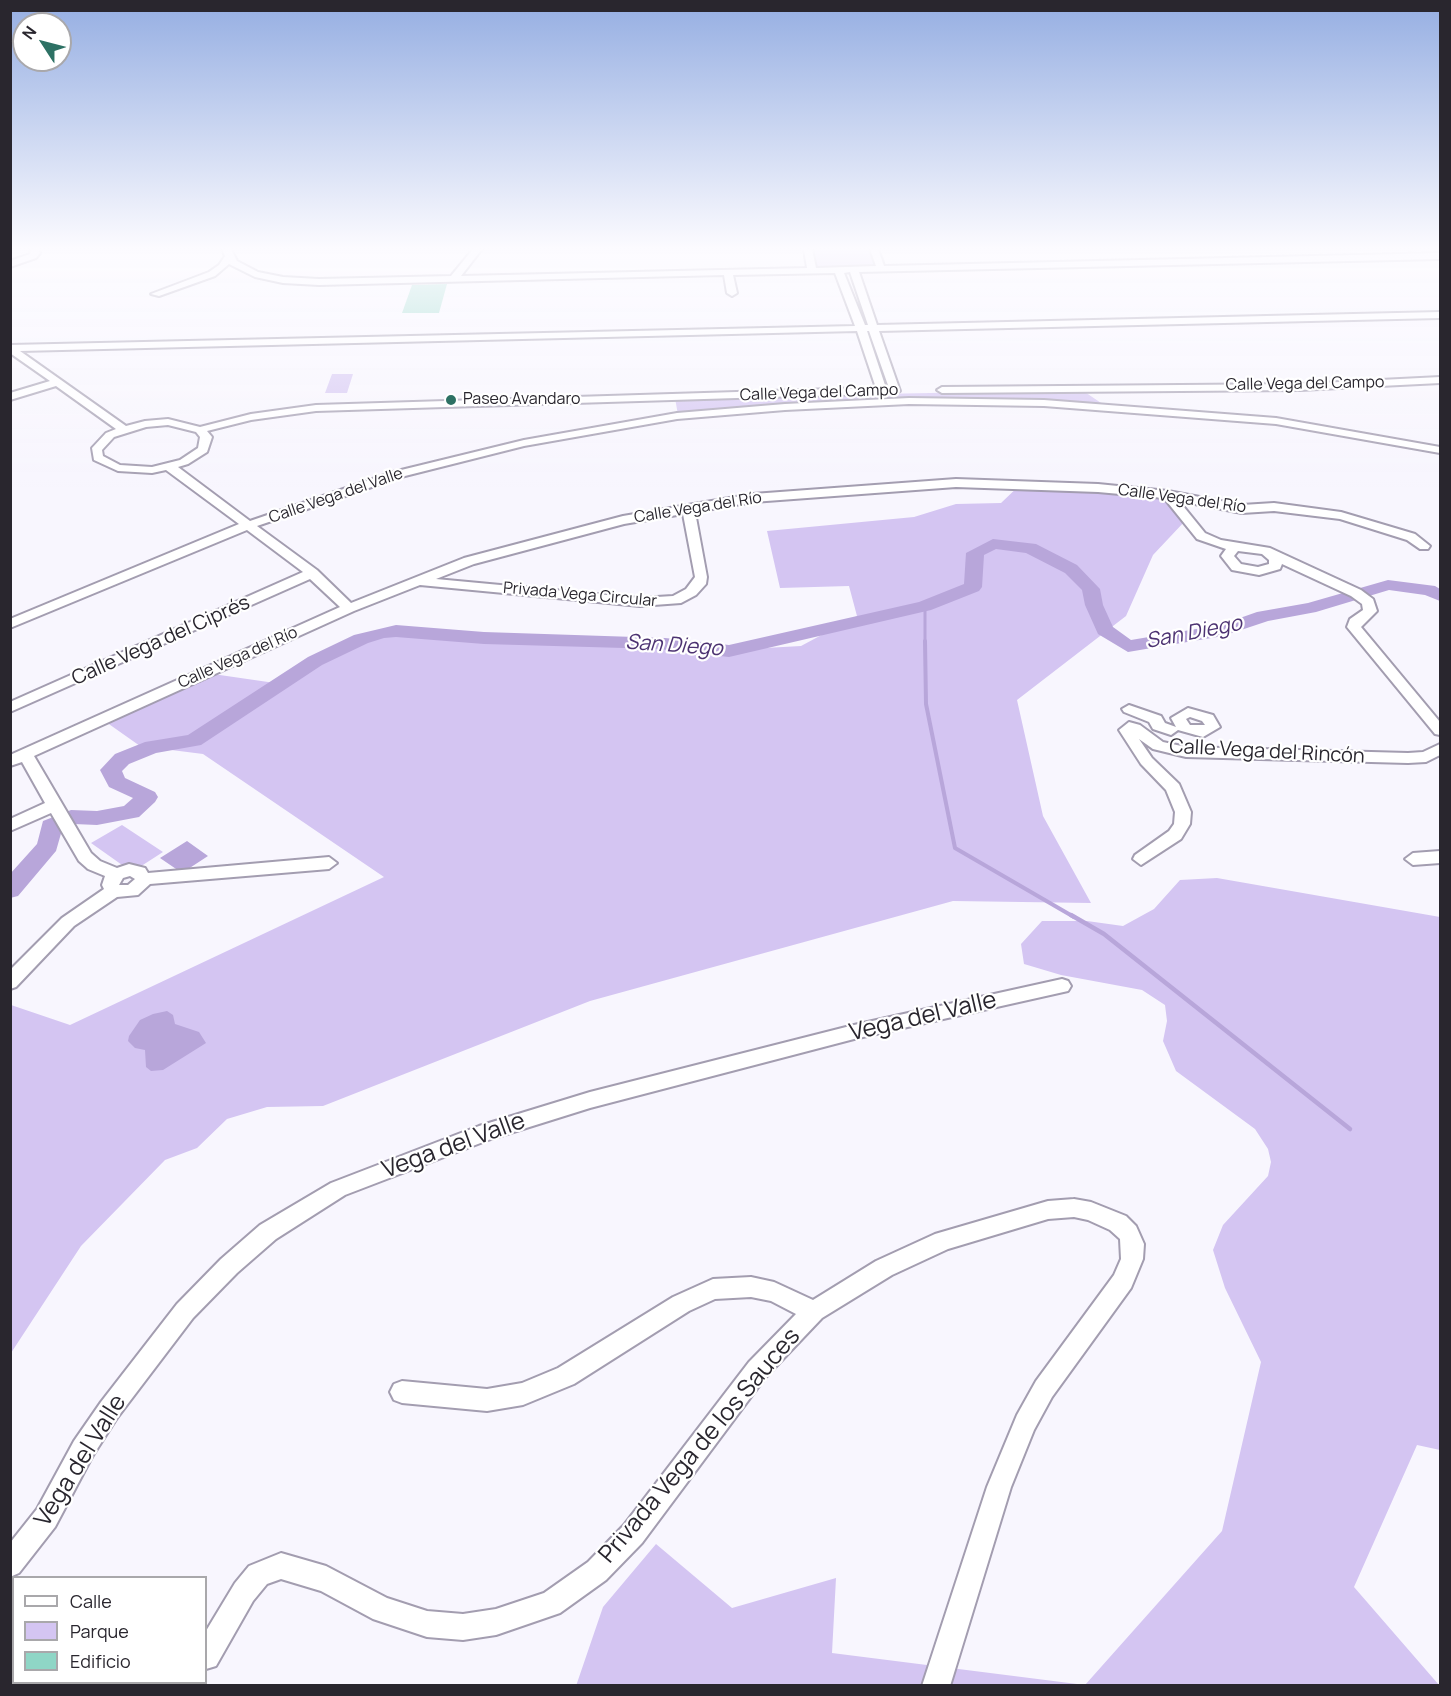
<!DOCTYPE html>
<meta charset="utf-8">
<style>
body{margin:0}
#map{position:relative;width:1451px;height:1696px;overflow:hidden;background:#f8f6fe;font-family:Manrope,sans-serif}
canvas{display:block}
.frame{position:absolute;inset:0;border:12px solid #29262e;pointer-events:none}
.legend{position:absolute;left:12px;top:1576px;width:195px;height:108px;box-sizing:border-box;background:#fff;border:2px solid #a9a8ab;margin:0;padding:8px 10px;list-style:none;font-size:18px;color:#29262e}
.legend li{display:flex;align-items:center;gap:12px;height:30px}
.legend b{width:30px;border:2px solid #a9a8ab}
.north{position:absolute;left:12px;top:12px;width:60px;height:60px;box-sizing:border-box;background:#fff;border:2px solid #a9a8ab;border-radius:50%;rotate:306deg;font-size:16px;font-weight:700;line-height:24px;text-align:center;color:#29262e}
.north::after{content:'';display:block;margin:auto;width:21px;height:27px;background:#2d7164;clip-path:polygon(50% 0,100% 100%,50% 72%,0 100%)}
</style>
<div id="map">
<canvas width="1451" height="1696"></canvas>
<div class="frame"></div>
<ul class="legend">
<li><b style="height:8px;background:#fff"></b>Calle</li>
<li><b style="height:16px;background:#d4c5f2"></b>Parque</li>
<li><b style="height:16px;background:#8fd6c6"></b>Edificio</li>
</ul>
<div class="north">N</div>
</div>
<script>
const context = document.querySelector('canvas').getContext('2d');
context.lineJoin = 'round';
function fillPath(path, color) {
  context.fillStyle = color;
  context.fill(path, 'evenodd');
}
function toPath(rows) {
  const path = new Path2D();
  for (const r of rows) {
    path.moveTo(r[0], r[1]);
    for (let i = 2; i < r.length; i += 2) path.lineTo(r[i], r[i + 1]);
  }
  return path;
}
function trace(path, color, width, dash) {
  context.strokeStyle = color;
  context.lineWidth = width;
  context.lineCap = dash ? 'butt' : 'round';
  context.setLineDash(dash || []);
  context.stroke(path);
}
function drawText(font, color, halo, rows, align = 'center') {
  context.font = font + ' Manrope,sans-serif';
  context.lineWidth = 4.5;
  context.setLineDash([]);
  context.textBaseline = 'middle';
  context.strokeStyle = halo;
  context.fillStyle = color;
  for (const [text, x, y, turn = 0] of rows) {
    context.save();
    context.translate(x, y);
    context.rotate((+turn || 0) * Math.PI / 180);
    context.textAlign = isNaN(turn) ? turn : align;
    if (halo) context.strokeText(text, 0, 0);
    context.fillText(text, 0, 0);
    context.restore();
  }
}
fillPath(toPath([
 [809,249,872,249,878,267,814,269],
 [332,374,353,374,347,393,325,393],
 [1082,390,1104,405,925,399,678,415,675,398],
 [1022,483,1167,498,1185,521,1153,555,1126,616,1017,700,1043,816,1091,903,953,901,590,1001,323,1106,267,1107,227,1119,197,1148,165,1160,81,1246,11,1353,11,1005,70,1025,384,877,203,754,140,746,106,722,206,673,275,683,312,661,360,637,396,629,485,637,668,643,668,645,729,650,801,646,857,616,849,586,780,588,767,531,914,517,956,504,1001,503],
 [122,825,163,852,132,872,91,843],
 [1217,878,1440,917,1440,1450,1417,1445,1354,1587,1439,1685,576,1686,603,1607,656,1544,732,1608,836,1578,832,1653,1085,1685,1222,1531,1261,1362,1225,1288,1213,1250,1223,1225,1268,1176,1271,1162,1268,1149,1255,1129,1176,1071,1163,1041,1167,1021,1165,1005,1142,990,1061,975,1024,964,1021,944,1042,921,1087,921,1123,926,1154,909,1180,880]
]), '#d4c5f2');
fillPath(toPath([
 [187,841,208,856,182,873,160,858],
 [167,1011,173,1015,175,1024,199,1032,206,1043,163,1070,151,1071,146,1067,145,1050,135,1048,128,1041,129,1036,140,1020,153,1014]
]), '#b8a6da');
trace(toPath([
 [925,606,925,642]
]), '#b8a6da', 3);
trace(toPath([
 [925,641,926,704,955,848,1074,917]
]), '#b8a6da', 4);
trace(toPath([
 [1071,915,1104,934,1350,1129]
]), '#b8a6da', 4.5);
fillPath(toPath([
 [993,539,1036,544,1077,565,1100,589,1103,605,1113,627,1131,640,1220,625,1257,612,1308,603,1388,580,1435,586,1440,589,1440,601,1425,595,1389,590,1316,612,1268,621,1223,636,1128,652,1098,634,1085,605,1082,590,1065,573,1026,553,996,549,984,555,982,587,979,591,931,610,729,657,659,649,484,644,396,637,384,638,368,643,322,665,201,745,156,753,129,764,122,771,125,778,155,792,158,797,155,802,139,817,97,825,74,824,62,830,56,851,18,896,10,898,10,874,37,844,43,821,71,810,97,811,124,806,133,798,109,787,100,770,115,754,145,742,188,735,308,657,354,635,396,625,484,632,665,638,729,645,919,602,964,584,966,553,993,539]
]), '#b8a6da');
fillPath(toPath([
 [447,284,439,313,402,313,412,285]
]), '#8fd6c6');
const minor = toPath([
 [31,249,39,249,40,253,36,258,10,267,10,261,30,254,31,249],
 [222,249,231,249,237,261,258,272,283,277,319,279,451,276,473,249,482,249,461,276,807,268,804,249,812,249,816,268,876,266,870,249,878,249,884,266,1440,253,1440,259,859,272,877,325,1440,312,1440,318,879,331,900,391,895,394,890,391,869,331,867,331,887,391,882,394,877,391,857,331,20,351,126,426,145,421,168,419,200,427,251,414,316,405,866,388,871,391,866,394,316,411,251,420,207,431,212,437,207,452,188,464,178,467,250,521,393,472,524,440,677,413,785,404,909,398,1044,400,1276,418,1440,447,1440,453,1276,424,1044,406,909,404,785,410,677,419,524,446,401,477,257,526,317,570,351,603,464,558,623,516,753,494,956,479,1098,484,1168,491,1242,505,1274,503,1341,512,1415,534,1430,546,1428,549,1420,549,1407,540,1340,519,1274,511,1242,513,1179,501,1205,533,1221,540,1270,548,1361,590,1373,599,1377,611,1361,627,1440,722,1440,735,1435,734,1347,627,1350,619,1363,610,1362,604,1351,596,1282,564,1280,569,1259,575,1232,570,1221,556,1226,549,1197,539,1164,498,1098,492,956,487,753,502,695,512,707,577,706,584,696,595,681,603,640,606,420,585,354,611,34,756,91,853,100,861,117,868,129,864,145,868,148,873,329,857,337,863,329,869,150,884,138,895,117,897,74,926,16,987,10,989,10,970,62,918,104,889,102,885,105,876,88,869,79,861,51,813,10,831,10,819,45,803,22,762,10,766,10,755,340,607,310,579,10,712,10,702,303,572,247,530,10,628,10,619,239,524,166,470,152,473,118,471,94,460,92,448,106,433,116,429,56,386,10,400,10,393,50,381,10,353,10,345,855,326,835,273,733,275,737,293,732,296,727,293,724,275,319,285,283,283,255,277,229,264,215,276,159,296,151,294,209,272,219,265,225,256,222,249],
 [850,272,868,325,865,325,844,273,850,272],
 [168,425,196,432,200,437,198,448,180,460,152,467,120,465,103,456,102,450,114,437,146,427,168,425],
 [683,514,695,577,686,589,673,596,640,598,436,579,474,564,624,524,683,514],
 [1238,551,1262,554,1269,560,1269,564,1258,567,1241,564,1234,556,1238,551],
 [130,876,135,879,128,885,119,885,123,878,130,876],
 [1440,377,1440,383,1300,390,942,393,937,390,942,387,1300,384,1440,377],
 [1129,705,1161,716,1165,723,1176,727,1171,718,1188,708,1213,715,1220,727,1203,737,1178,730,1171,735,1153,729,1149,722,1124,712,1122,709,1129,705],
 [1190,717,1202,721,1205,725,1190,725,1186,719,1190,717],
 [1129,722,1140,725,1163,742,1186,747,1408,753,1423,752,1440,744,1440,755,1426,762,1408,763,1186,757,1153,749,1139,739,1152,758,1179,784,1191,812,1190,824,1181,839,1141,865,1133,859,1135,855,1169,831,1174,824,1175,812,1166,790,1141,764,1119,730,1129,722],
 [1440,851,1440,863,1413,865,1405,859,1413,853,1440,851],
 [1062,979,1068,981,1071,986,1068,991,854,1039,590,1108,491,1139,345,1195,276,1239,237,1273,193,1318,117,1418,92,1457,55,1527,19,1573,10,1577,10,1543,37,1509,74,1441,101,1402,177,1304,221,1259,260,1225,331,1183,479,1126,590,1092,854,1025,1062,979],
 [1074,1199,1091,1202,1126,1216,1136,1226,1144,1244,1143,1259,1131,1288,1052,1397,1034,1430,1011,1487,950,1686,922,1686,987,1487,1017,1415,1036,1381,1114,1275,1121,1259,1120,1239,1110,1230,1088,1220,1074,1217,1048,1219,948,1249,892,1275,822,1318,765,1378,642,1543,606,1580,560,1613,496,1635,463,1640,427,1637,373,1619,321,1591,281,1579,267,1584,253,1601,216,1666,206,1669,206,1631,235,1583,249,1566,281,1553,326,1566,387,1598,427,1611,463,1614,496,1609,544,1593,588,1562,624,1525,749,1362,796,1314,771,1301,751,1297,715,1299,689,1311,574,1384,523,1405,487,1411,402,1403,394,1400,390,1392,394,1384,402,1381,487,1389,522,1383,558,1368,673,1297,713,1279,751,1277,774,1282,813,1300,876,1261,935,1234,1048,1201,1074,1199],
 [176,1682,204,1682,203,1686,175,1686,176,1682]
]);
trace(minor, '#a39db0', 4);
fillPath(minor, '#fff');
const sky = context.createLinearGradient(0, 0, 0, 487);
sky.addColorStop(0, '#95aee2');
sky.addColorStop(0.51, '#fcfbff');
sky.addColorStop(1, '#fcfbff00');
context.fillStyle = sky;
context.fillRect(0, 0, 1451, 487);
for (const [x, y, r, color] of [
 [451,400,6,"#2d7164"]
]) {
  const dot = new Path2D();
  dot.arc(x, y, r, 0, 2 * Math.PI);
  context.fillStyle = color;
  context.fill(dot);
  trace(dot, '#fff', 2);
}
drawText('16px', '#29262e', '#fff', [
 ["Calle Vega del Campo",1305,384,-1],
 ["Calle Vega del Campo",819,393,-2],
 ["Calle Vega del Valle",336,496,-19],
 ["Calle Vega del Río",1182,499,8],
 ["Calle Vega del Río",698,508,-9],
 ["Privada Vega Circular",580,595,5],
 ["Calle Vega del Río",238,658,-24]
]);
drawText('16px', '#29262e', '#fff', [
 ["Paseo Avandaro",463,400]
], 'left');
drawText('20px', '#29262e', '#fff', [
 ["Calle Vega del Ciprés",161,641,-24],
 ["Calle Vega del Rincón",1267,752,3]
]);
drawText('italic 21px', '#4d3372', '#fff', [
 ["San Diego",1194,633,-11],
 ["San Diego",674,646,4]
]);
drawText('24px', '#29262e', '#fff', [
 ["Vega del Valle",923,1017,-13],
 ["Vega del Valle",454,1146,-20],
 ["Privada Vega de los Sauces",700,1446,-50],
 ["Vega del Valle",81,1461,-58]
]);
</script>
